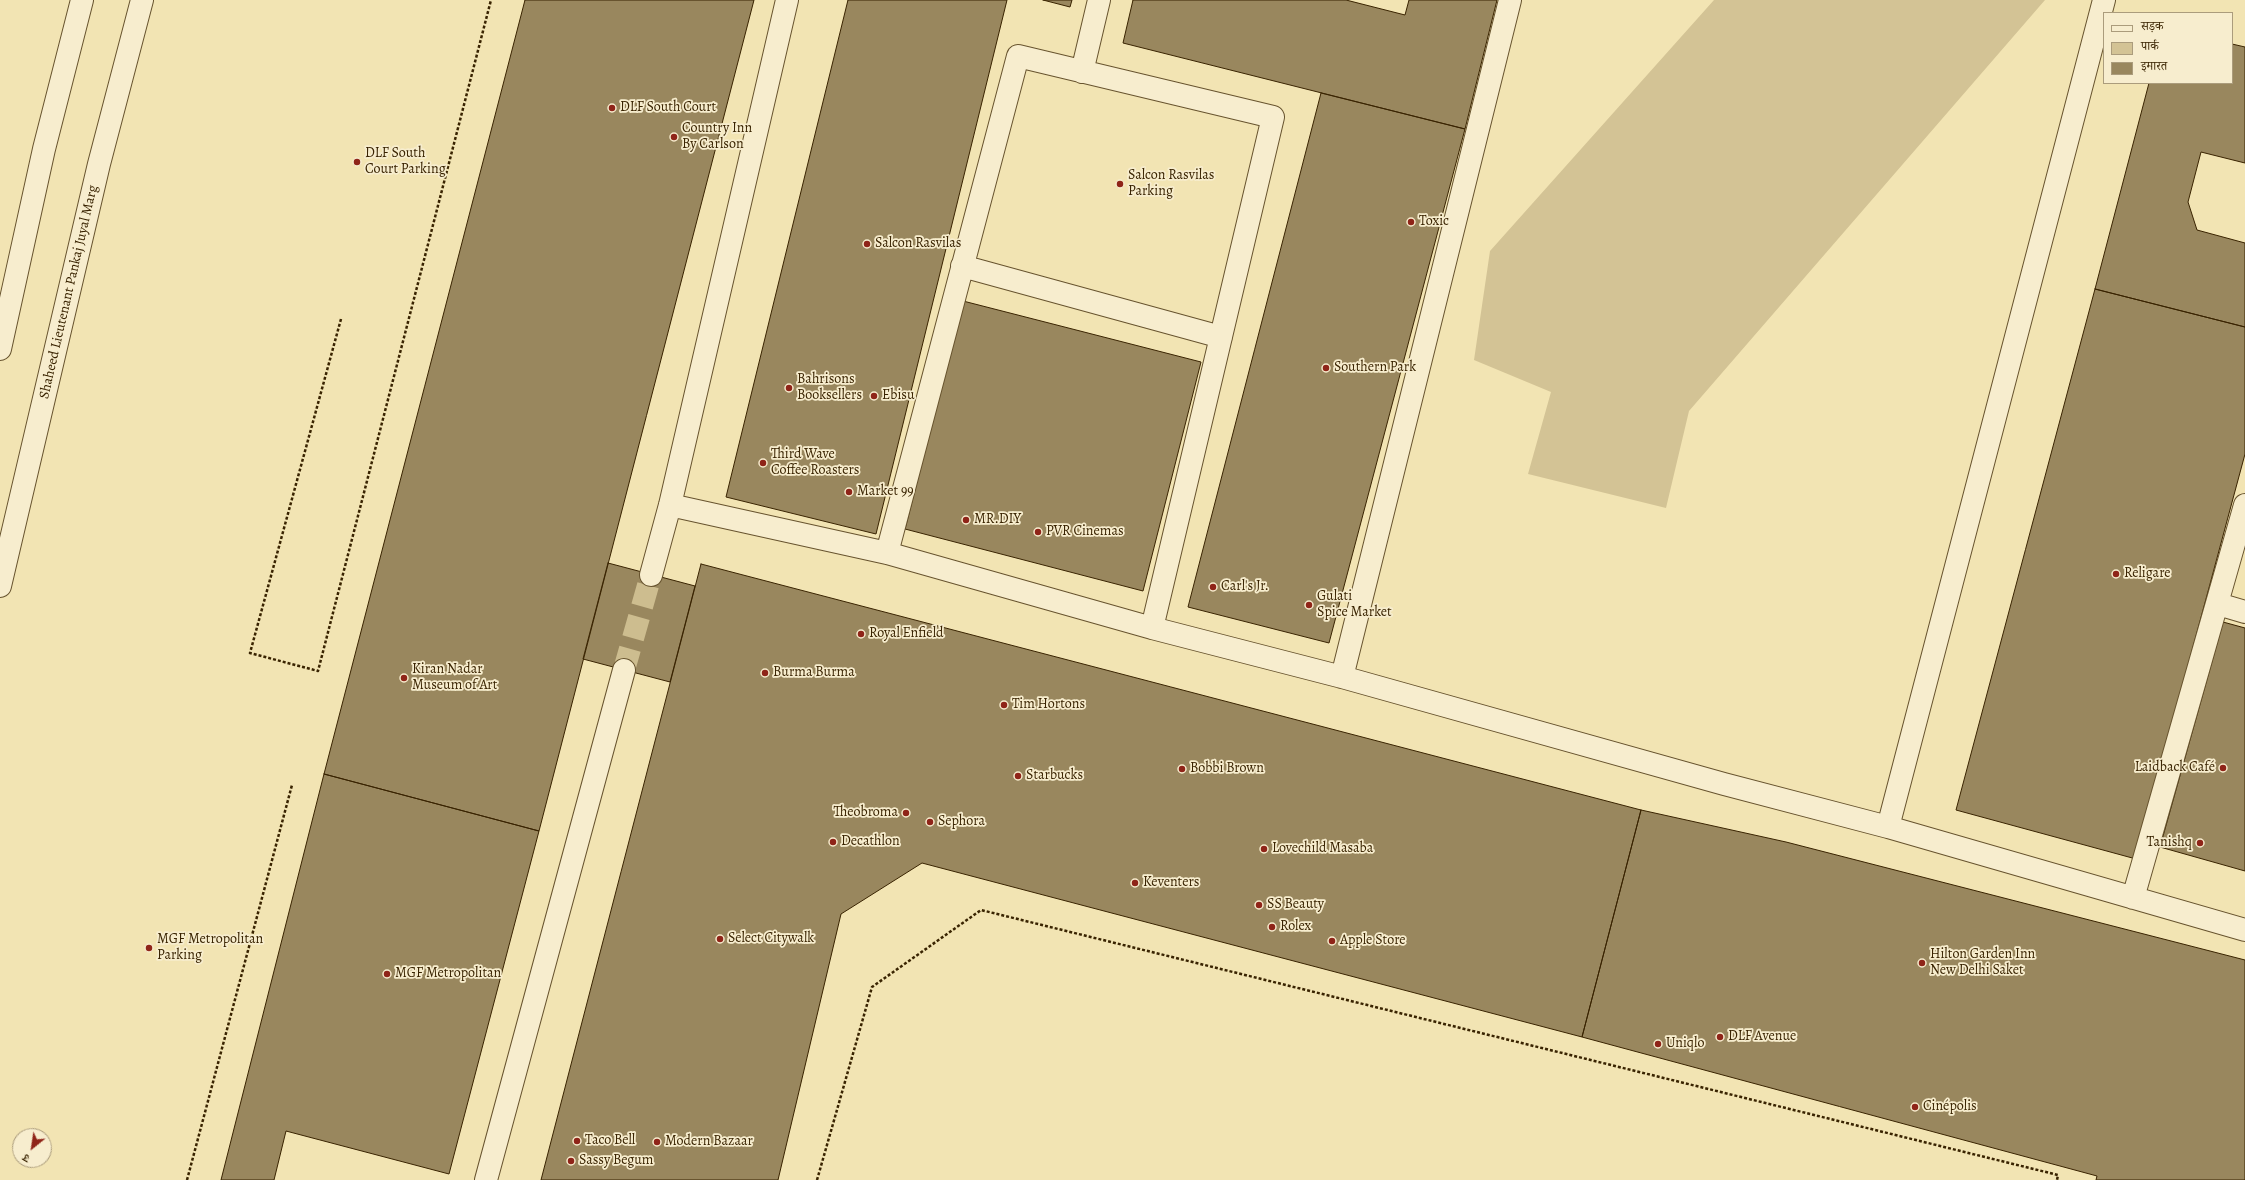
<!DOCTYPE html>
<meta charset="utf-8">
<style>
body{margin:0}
#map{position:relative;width:2245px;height:1180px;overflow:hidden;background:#f2e4b3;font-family:Alegreya,"Noto Serif Devanagari",serif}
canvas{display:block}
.legend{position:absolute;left:2103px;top:12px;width:130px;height:72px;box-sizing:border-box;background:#f7edce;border:1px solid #ab9c7c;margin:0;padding:5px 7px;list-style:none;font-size:12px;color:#392301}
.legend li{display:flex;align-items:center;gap:8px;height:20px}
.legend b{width:20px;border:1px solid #ab9c7c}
.north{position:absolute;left:12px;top:1128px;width:40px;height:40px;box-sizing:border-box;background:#f7edce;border:1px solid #ab9c7c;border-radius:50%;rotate:210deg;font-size:11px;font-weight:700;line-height:16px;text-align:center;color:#392301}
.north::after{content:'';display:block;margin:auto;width:14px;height:18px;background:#8f2418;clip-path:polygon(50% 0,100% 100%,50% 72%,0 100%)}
</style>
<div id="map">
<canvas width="2245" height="1180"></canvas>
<ul class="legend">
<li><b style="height:5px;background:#f7edce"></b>सड़क</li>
<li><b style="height:11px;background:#d3c395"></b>पार्क</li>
<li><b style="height:11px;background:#99875e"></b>इमारत</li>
</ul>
<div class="north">उ</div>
</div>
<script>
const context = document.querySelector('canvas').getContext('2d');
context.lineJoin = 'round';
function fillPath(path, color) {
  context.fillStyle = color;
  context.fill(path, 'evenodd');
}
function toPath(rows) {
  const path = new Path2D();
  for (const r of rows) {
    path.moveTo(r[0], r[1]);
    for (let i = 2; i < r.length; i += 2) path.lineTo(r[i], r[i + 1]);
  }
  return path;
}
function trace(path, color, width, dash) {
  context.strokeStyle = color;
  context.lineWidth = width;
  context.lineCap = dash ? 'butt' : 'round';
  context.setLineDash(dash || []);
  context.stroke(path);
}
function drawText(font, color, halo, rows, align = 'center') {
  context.font = font + ' Alegreya,serif';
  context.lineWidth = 3.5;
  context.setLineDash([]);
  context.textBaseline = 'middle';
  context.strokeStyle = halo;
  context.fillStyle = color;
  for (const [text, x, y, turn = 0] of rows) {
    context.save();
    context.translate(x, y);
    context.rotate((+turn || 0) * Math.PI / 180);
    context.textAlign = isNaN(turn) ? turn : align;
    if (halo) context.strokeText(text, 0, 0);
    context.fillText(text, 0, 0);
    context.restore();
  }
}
fillPath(toPath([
 [1714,0,2045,0,1689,411,1666,508,1528,474,1551,392,1474,360,1490,251]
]), '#d3c395');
const building = toPath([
 [525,0,754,0,539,831,324,774,525,0],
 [848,0,1007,0,876,534,726,497,848,0],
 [1043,0,1072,0,1070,7,1043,0],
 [1133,0,1346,0,1405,15,1409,0,1497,0,1465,129,1123,43,1133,0],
 [2232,44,2245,47,2245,163,2201,152,2188,202,2197,230,2245,243,2245,327,2095,289,2149,83,2232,83,2232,44],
 [1321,93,1465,129,1329,643,1188,607,1321,93],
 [2095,289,2245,327,2245,454,2136,859,1956,810,2095,289],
 [963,301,1201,362,1143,591,905,529,963,301],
 [608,563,695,586,670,682,583,659,608,563],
 [701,564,1641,810,1582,1037,922,863,841,914,778,1180,541,1180,701,564],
 [2223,622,2245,628,2245,871,2160,847,2223,622],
 [324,774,539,831,449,1174,286,1131,274,1180,221,1180,324,774],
 [1641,810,1786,842,2245,960,2245,1180,2096,1180,2097,1176,1582,1037,1641,810]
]);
fillPath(building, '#99875e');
trace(building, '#392301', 1);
trace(toPath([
 [624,670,651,575]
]), '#cdbd8f', 22, [22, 11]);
const minor = toPath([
 [1082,72,1099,0],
 [962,266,1221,337],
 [0,349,44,149,82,0],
 [670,505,887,553,1152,628,1342,677,1724,784,1888,827,2245,930],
 [887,553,1018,56,1273,117,1152,628],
 [651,575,670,505,787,0],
 [0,586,99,164,142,0],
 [2218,604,2245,612],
 [1342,677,1510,0],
 [1888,827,2104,0],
 [2133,898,2245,505],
 [486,1180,624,670]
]);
trace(minor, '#67532e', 24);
trace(toPath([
 [341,319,250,653,318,671,491,0],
 [187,1180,292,785],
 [817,1180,872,987,981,910,2058,1175,2057,1180]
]), '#392301', 2.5, [3, 2]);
trace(minor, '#f7edce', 22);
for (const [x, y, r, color] of [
 [612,108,4,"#8f2418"],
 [674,137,4,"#8f2418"],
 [357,162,4,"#8f2418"],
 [1120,184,4,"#8f2418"],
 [1411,222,4,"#8f2418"],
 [867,244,4,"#8f2418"],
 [1326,368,4,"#8f2418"],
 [789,388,4,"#8f2418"],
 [874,396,4,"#8f2418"],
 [763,463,4,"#8f2418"],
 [849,492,4,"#8f2418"],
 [966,520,4,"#8f2418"],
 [1038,532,4,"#8f2418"],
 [2116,574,4,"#8f2418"],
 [1213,587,4,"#8f2418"],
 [1309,605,4,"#8f2418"],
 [861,634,4,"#8f2418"],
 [765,673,4,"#8f2418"],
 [404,678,4,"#8f2418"],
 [1004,705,4,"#8f2418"],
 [2223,768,4,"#8f2418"],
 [1182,769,4,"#8f2418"],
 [1018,776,4,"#8f2418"],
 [906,813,4,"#8f2418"],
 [930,822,4,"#8f2418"],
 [833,842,4,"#8f2418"],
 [2200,843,4,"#8f2418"],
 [1264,849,4,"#8f2418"],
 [1135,883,4,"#8f2418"],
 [1259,905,4,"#8f2418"],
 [1272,927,4,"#8f2418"],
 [720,939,4,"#8f2418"],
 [1332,941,4,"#8f2418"],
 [149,948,4,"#8f2418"],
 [1922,963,4,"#8f2418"],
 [387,974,4,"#8f2418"],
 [1720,1037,4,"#8f2418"],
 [1658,1044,4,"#8f2418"],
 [1915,1107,4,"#8f2418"],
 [577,1141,4,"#8f2418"],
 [657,1142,4,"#8f2418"],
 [571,1161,4,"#8f2418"]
]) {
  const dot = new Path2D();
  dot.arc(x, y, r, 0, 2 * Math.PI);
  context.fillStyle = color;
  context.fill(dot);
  trace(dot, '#f7edce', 1.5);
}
drawText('14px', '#392301', '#f7edce', [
 ["DLF South Court",620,108],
 ["Country Inn",682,129],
 ["By Carlson",682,145],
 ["DLF South",365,154],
 ["Court Parking",365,170],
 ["Salcon Rasvilas",1128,176],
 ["Parking",1128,192],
 ["Toxic",1419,222],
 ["Salcon Rasvilas",875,244],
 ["Southern Park",1334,368],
 ["Bahrisons",797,380],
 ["Booksellers",797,396],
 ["Ebisu",882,396],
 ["Third Wave",771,455],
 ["Coffee Roasters",771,471],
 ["Market 99",857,492],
 ["MR.DIY",974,520],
 ["PVR Cinemas",1046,532],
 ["Religare",2124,574],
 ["Carl's Jr.",1221,587],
 ["Gulati",1317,597],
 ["Spice Market",1317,613],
 ["Royal Enfield",869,634],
 ["Kiran Nadar",412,670],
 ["Museum of Art",412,686],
 ["Burma Burma",773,673],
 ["Tim Hortons",1012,705],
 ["Laidback Café",2215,768,"right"],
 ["Bobbi Brown",1190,769],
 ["Starbucks",1026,776],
 ["Theobroma",898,813,"right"],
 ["Sephora",938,822],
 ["Decathlon",841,842],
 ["Tanishq",2192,843,"right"],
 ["Lovechild Masaba",1272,849],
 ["Keventers",1143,883],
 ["SS Beauty",1267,905],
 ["Rolex",1280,927],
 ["Select Citywalk",728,939],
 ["MGF Metropolitan",157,940],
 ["Parking",157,956],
 ["Apple Store",1340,941],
 ["Hilton Garden Inn",1930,955],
 ["New Delhi Saket",1930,971],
 ["MGF Metropolitan",395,974],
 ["DLF Avenue",1728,1037],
 ["Uniqlo",1666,1044],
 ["Cinépolis",1923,1107],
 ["Taco Bell",585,1141],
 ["Modern Bazaar",665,1142],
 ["Sassy Begum",579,1161]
], 'left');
drawText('14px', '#392301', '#f7edce', [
 ["Shaheed Lieutenant Pankaj Juyal Marg",69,292,-77]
]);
</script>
